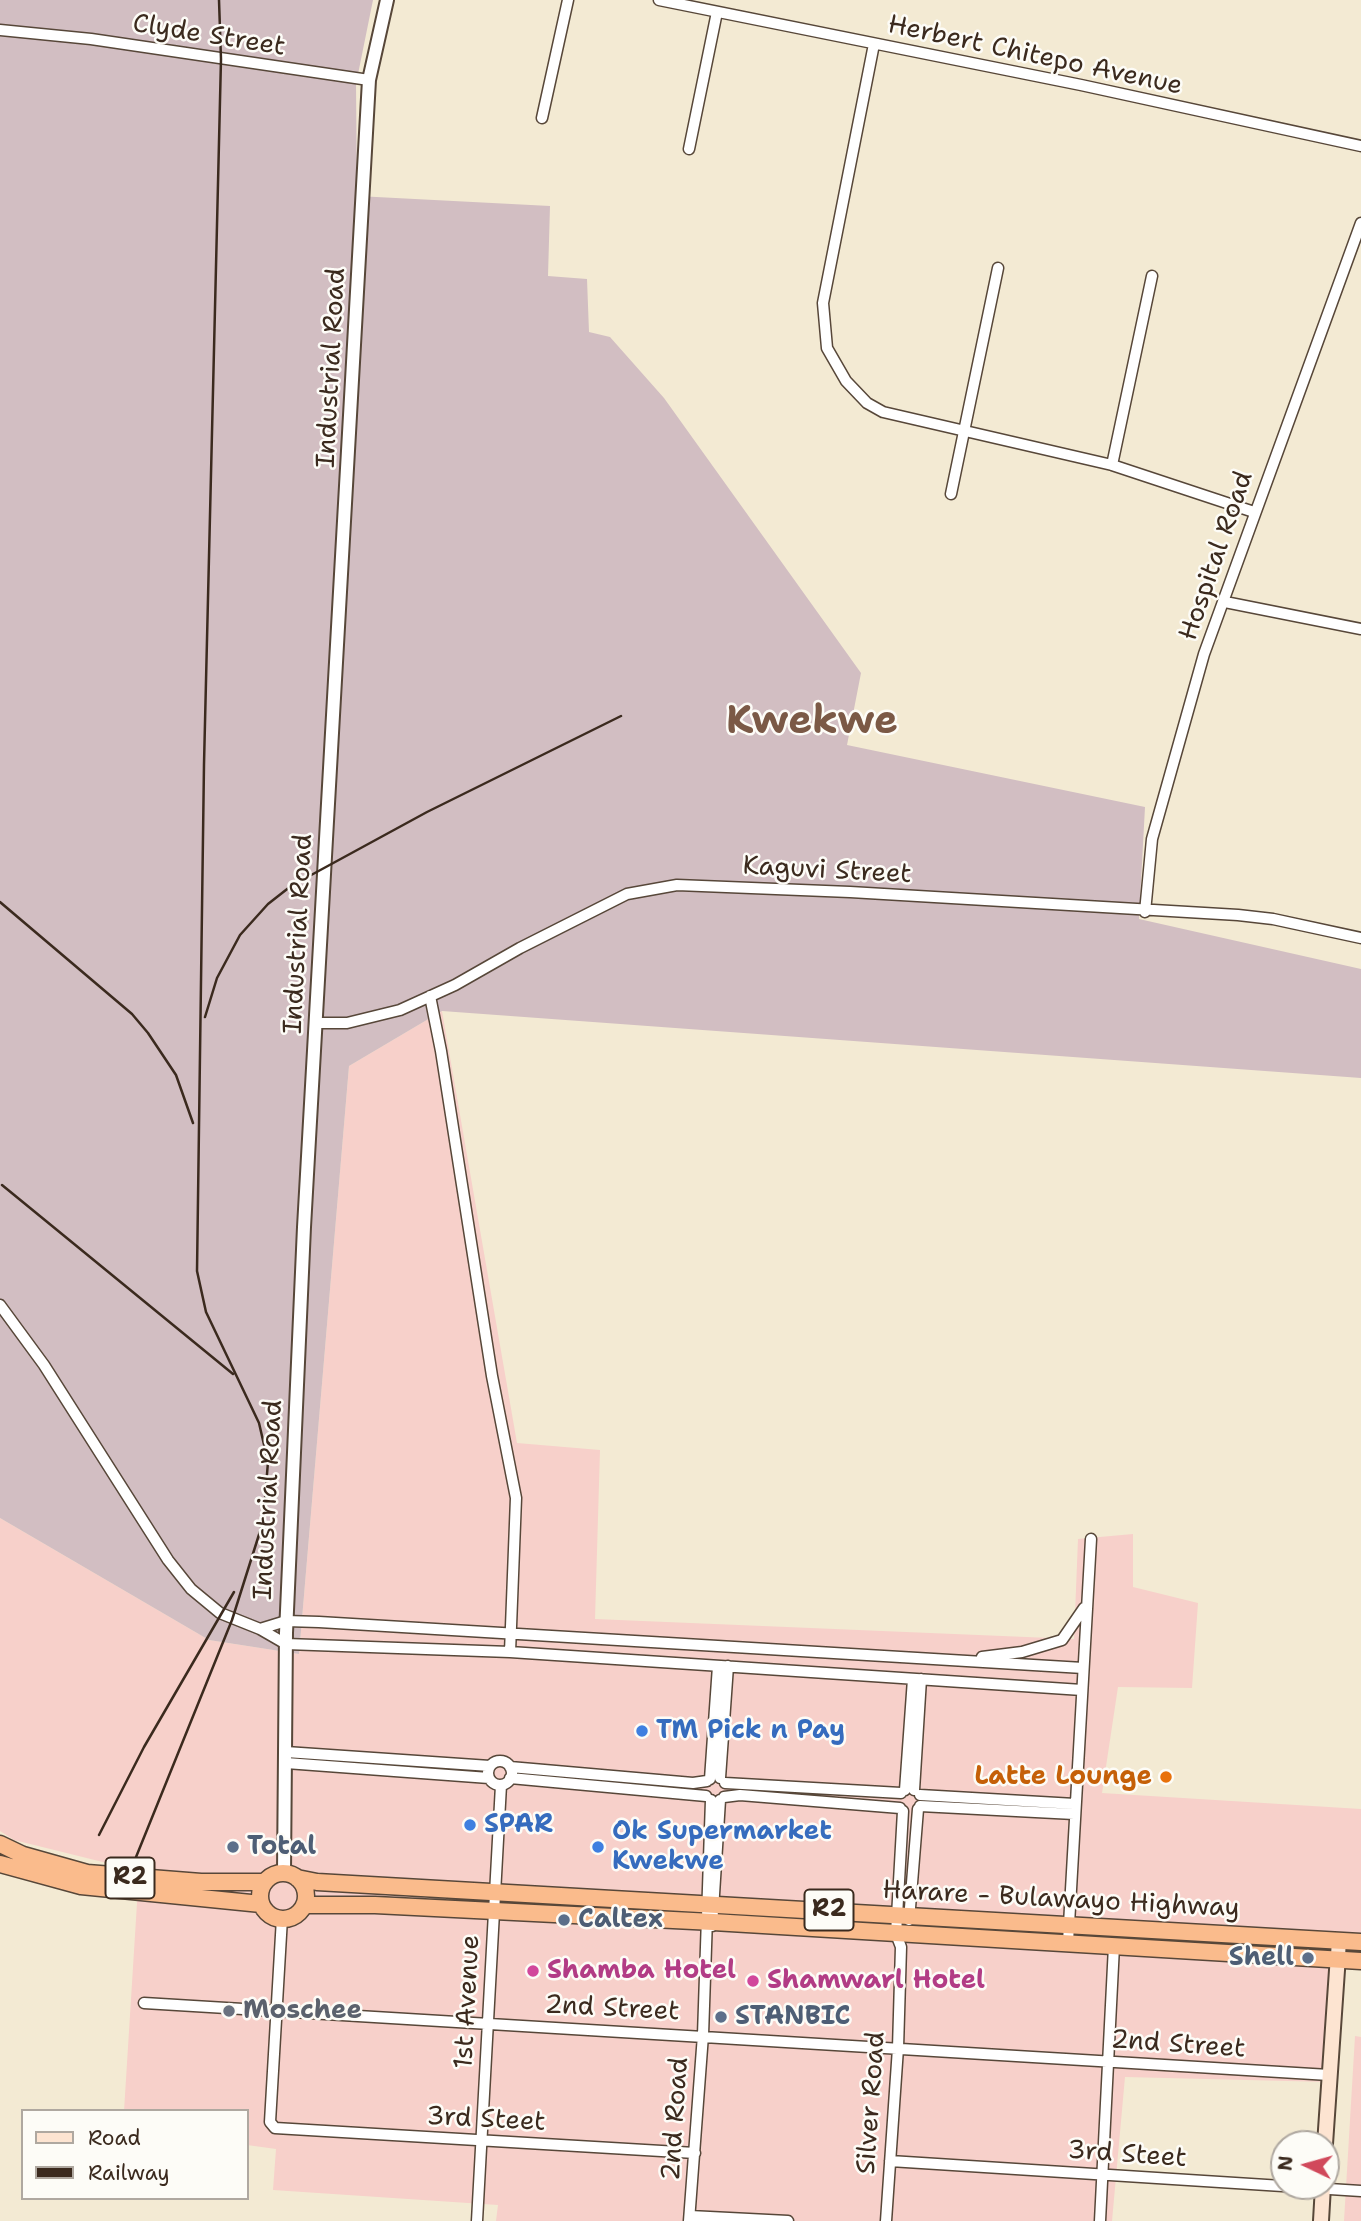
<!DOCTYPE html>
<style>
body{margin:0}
#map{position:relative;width:1361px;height:2221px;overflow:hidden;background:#f3ead3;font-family:"Shantell Sans",sans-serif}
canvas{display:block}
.legend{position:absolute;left:21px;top:2109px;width:228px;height:91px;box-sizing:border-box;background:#fdfcf7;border:2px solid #afa8a0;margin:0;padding:9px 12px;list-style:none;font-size:21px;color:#3b2a1e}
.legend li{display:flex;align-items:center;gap:14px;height:35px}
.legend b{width:35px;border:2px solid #afa8a0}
.north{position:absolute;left:1270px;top:2130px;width:70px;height:70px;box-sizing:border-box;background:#fdfcf7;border:2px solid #afa8a0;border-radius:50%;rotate:275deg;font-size:19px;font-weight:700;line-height:28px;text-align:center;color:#3b2a1e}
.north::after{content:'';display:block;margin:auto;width:24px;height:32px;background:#d1495b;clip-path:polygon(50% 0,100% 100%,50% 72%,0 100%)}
</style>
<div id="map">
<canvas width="1361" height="2221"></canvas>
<ul class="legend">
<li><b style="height:9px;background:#fde4d1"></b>Road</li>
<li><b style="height:9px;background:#3b2a1e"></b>Railway</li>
</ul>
<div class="north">N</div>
</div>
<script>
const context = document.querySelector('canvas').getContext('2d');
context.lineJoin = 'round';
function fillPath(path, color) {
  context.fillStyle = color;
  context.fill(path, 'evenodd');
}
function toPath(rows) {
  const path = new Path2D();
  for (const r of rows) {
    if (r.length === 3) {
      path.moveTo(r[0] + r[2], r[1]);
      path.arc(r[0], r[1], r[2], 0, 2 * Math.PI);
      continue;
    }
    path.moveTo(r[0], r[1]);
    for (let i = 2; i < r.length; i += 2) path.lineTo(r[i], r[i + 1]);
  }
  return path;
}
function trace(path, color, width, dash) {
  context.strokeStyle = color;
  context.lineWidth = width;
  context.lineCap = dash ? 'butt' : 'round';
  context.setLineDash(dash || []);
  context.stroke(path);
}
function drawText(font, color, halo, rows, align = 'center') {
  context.font = font + ' "Shantell Sans",sans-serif';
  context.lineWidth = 5;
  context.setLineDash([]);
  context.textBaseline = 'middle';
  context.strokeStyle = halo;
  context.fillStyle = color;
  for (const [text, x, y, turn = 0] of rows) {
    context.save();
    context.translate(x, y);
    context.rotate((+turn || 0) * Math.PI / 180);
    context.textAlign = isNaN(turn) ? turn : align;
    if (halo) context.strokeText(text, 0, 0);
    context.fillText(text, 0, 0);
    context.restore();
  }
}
fillPath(toPath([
 [442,1011,517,1443,600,1450,595,1619,1074,1639,1078,1539,1133,1534,1133,1587,1198,1603,1192,1688,1118,1687,1102,1793,1361,1809,1361,1936,1334,1933,1328,2082,1125,2077,1112,2221,496,2221,498,2205,273,2190,276,2149,247,2145,247,2111,124,2111,139,1871,14,1840,0,1831,0,1518,209,1640,299,1654,349,1066],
 [1355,2036,1361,2037,1361,2221,1344,2221]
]), '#f7d0ca');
fillPath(toPath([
 [0,0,373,0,356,84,357,196,550,206,548,276,587,279,589,332,610,337,664,398,861,673,847,745,1145,807,1139,919,1361,969,1361,1078,442,1011,349,1066,299,1654,209,1640,0,1518]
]), '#d2bec2');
const minor = toPath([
 [659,0,1081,85,1361,146],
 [0,30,91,39,369,80],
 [874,44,823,303,827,348,846,381,867,403,883,412,1112,465,1254,512],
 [542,118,568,0],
 [689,149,717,12],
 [1112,465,1152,276],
 [951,494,998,268],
 [1225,602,1361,629],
 [1145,912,1152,839,1204,654,1361,223],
 [430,996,441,1051,492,1376,516,1498,510,1652],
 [318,1023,347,1023,400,1010,455,985,520,948,627,894,677,885,850,892,1238,915,1273,919,1361,938],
 [0,1305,44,1365,168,1560,191,1589,220,1613,260,1629,286,1644,510,1652,1082,1690],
 [260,1629,286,1621,319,1622,1083,1668],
 [982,1657,1022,1652,1062,1640,1084,1608],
 [286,1752,490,1766],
 [500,1773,12],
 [286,1763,489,1778],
 [510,1767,693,1783,707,1781],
 [510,1778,706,1796],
 [720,1778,728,1666],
 [710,1779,718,1666],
 [725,1783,901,1793],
 [905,1790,913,1679],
 [914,1790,921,1679],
 [920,1795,1075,1804],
 [724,1797,740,1795,900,1808],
 [920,1806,1074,1814],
 [282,1918,270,2122,275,2128,695,2153],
 [909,1920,918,1809],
 [712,1926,720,1800],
 [1068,1942,1091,1539],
 [144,2003,1329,2075],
 [890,2161,1361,2191],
 [690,2216,788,2221],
 [477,2221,501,1785],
 [689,2221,703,2035,711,1800],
 [886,2221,898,2048,901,1947,896,1934,903,1811],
 [1100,2221,1114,1946]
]);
const tertiary = toPath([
 [284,1872,286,1633,304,1227,369,80,387,0]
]);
const secondary = toPath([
 [1325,2144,1339,1941],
 [1321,2221,1323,2186]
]);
const trunk = toPath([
 [0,1844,23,1855,87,1873,201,1882,265,1882],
 [0,1864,81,1886,261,1904],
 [283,1896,23],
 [297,1878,317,1882,1361,1942],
 [304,1905,375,1905,713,1922,1361,1961]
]);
trace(minor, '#574739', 13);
trace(tertiary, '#574739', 16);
trace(secondary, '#574739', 18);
trace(trunk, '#574739', 19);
trace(minor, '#fff', 10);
trace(tertiary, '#fff', 12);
trace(secondary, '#fde4d1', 14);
trace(trunk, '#fabb8c', 16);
trace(toPath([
 [0,902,132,1014,148,1033,176,1075,193,1123],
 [205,1017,217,978,240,935,268,904,291,886,427,812,621,716],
 [2,1185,233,1374],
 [99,1835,144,1747,234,1592],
 [134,1862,232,1620,263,1522,268,1462,259,1423,206,1312,197,1271,204,764,221,59,219,0]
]), '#3b2a1e', 2.5);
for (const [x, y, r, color] of [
 [642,1731,7,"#3f7fe0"],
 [1166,1777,7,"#e8710a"],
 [470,1825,7,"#3f7fe0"],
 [233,1847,7,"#5c6f8a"],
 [598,1847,7,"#3f7fe0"],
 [564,1920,7,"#5c6f8a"],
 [1308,1958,7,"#5c6f8a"],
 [533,1971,7,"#d1479c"],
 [753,1981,7,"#d1479c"],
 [229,2011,7,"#6b7280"],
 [721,2017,7,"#5c6f8a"]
]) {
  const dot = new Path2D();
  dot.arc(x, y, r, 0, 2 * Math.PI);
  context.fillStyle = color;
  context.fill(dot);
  trace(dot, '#fdfcf7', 2.5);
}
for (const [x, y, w] of [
 [130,1878,49],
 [829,1910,49]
]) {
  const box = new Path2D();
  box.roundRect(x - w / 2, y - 20.5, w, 41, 5);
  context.fillStyle = '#fdfcf7';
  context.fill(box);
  trace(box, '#3b2a1e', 2);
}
drawText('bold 24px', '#3b2a1e', null, [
 ["R2",130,1878],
 ["R2",829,1910]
]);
drawText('26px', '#3b2a1e', '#fdfcf7', [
 ["Clyde Street",209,36,9],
 ["Herbert Chitepo Avenue",1035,56,12],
 ["Industrial Road",332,368,-87],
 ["Hospital Road",1217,556,-71],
 ["Kaguvi Street",827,871,3],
 ["Industrial Road",299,934,-87],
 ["Industrial Road",269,1500,-87],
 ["Harare - Bulawayo Highway",1061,1900,3],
 ["1st Avenue",468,2002,-87],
 ["2nd Street",612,2009,3],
 ["2nd Street",1178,2045,4],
 ["Silver Road",872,2103,-86],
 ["2nd Road",676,2119,-86],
 ["3rd Steet",486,2120,3],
 ["3rd Steet",1127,2155,4]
]);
drawText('bold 26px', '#366cbe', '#fdfcf7', [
 ["TM Pick n Pay",656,1731],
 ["SPAR",484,1825],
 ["Ok Supermarket",612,1832],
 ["Kwekwe",612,1862]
], 'left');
drawText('bold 26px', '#c56008', '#fdfcf7', [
 ["Latte Lounge",1152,1777]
], 'right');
drawText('bold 26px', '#4e5e75', '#fdfcf7', [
 ["Total",247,1847],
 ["Caltex",578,1920],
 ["Shell",1294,1958,"right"],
 ["STANBIC",735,2017]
], 'left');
drawText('bold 26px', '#b23c85', '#fdfcf7', [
 ["Shamba Hotel",547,1971],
 ["Shamwarl Hotel",767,1981]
], 'left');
drawText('bold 26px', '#5b616d', '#fdfcf7', [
 ["Moschee",243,2011]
], 'left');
drawText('bold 40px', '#7b5946', '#fdfcf7', [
 ["Kwekwe",812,723]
]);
</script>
